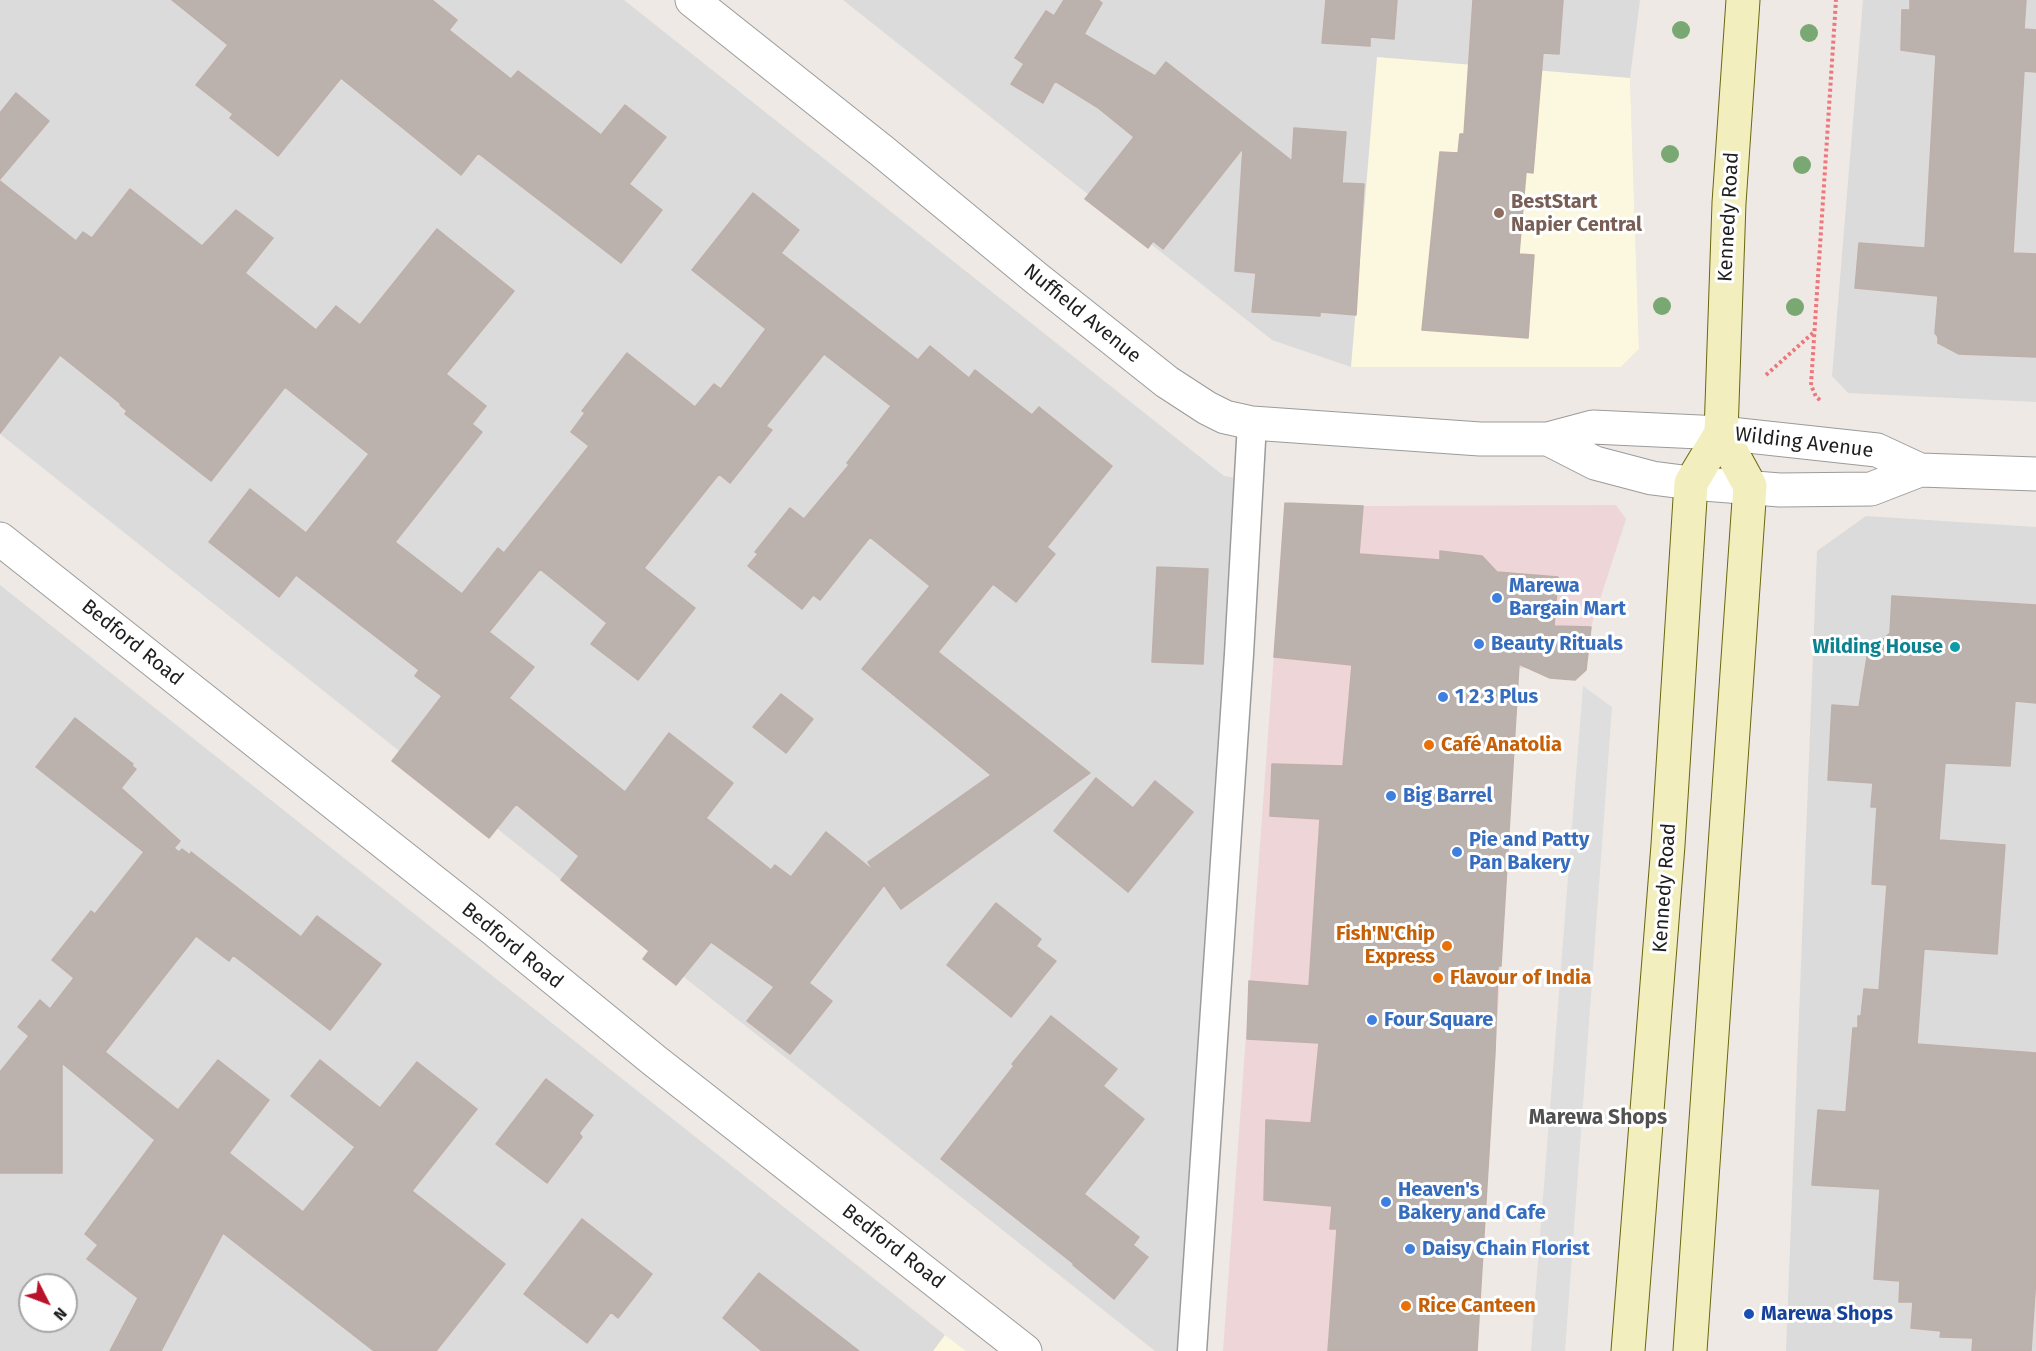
<!DOCTYPE html>
<meta charset="utf-8">
<style>
body{margin:0}
#map{position:relative;width:2036px;height:1351px;overflow:hidden;background:#eee9e4;font-family:"Fira Sans",sans-serif}
canvas{display:block}
.north{position:absolute;left:18px;top:1273px;width:60px;height:60px;box-sizing:border-box;background:#fff;border:2px solid #a5a5a5;border-radius:50%;rotate:132deg;font-size:16px;font-weight:700;line-height:24px;text-align:center;color:#1e1e1e}
.north::after{content:'';display:block;margin:auto;width:21px;height:27px;background:#b9122b;clip-path:polygon(50% 0,100% 100%,50% 72%,0 100%)}
</style>
<div id="map">
<canvas width="2036" height="1351"></canvas>
<div class="north">N</div>
</div>
<script>
const context = document.querySelector('canvas').getContext('2d');
context.lineJoin = 'round';
function fillPath(path, color) {
  context.fillStyle = color;
  context.fill(path, 'evenodd');
}
function toPath(rows) {
  const path = new Path2D();
  for (const r of rows) {
    path.moveTo(r[0], r[1]);
    for (let i = 2; i < r.length; i += 2) path.lineTo(r[i], r[i + 1]);
  }
  return path;
}
function trace(path, color, width, dash) {
  context.strokeStyle = color;
  context.lineWidth = width;
  context.lineCap = dash ? 'butt' : 'round';
  context.setLineDash(dash || []);
  context.stroke(path);
}
function drawText(font, color, halo, rows, align = 'center') {
  context.font = font + ' "Fira Sans",sans-serif';
  context.lineWidth = 6;
  context.setLineDash([]);
  context.textBaseline = 'middle';
  context.strokeStyle = halo;
  context.fillStyle = color;
  for (const [text, x, y, turn = 0] of rows) {
    context.save();
    context.translate(x, y);
    context.rotate((+turn || 0) * Math.PI / 180);
    context.textAlign = isNaN(turn) ? turn : align;
    if (halo) context.strokeText(text, 0, 0);
    context.fillText(text, 0, 0);
    context.restore();
  }
}
fillPath(toPath([
 [0,0,624,0,1224,476,1252,481,1185,1351,1155,1351,0,434],
 [843,0,1640,0,1630,78,1639,349,1621,367,1351,367,1272,340],
 [1863,0,2036,0,2036,402,1848,393,1832,376],
 [1866,516,2036,527,2036,1351,1786,1351,1817,551],
 [0,585,945,1335,966,1351,0,1351],
 [30,1285,66,1285,66,1321,30,1321]
]), '#dcdbdb');
fillPath(toPath([
 [1285,503,1363,506,1616,505,1626,519,1591,627,1586,670,1575,680,1550,678,1528,668,1519,668,1477,1351,1223,1351]
]), '#edd5d8');
fillPath(toPath([
 [1377,57,1630,78,1639,349,1621,367,1351,367],
 [945,1335,966,1351,933,1351]
]), '#fcf8df');
fillPath(toPath([
 [1583,686,1612,707,1565,1351,1531,1351]
]), '#dedede');
const building = toPath([
 [172,0,432,0,457,20,449,30,511,79,518,71,601,135,625,105,666,137,629,184,662,210,621,263,478,153,461,175,341,78,278,156,230,118,233,114,196,85,228,45,172,0],
 [1064,0,1098,0,1102,3,1084,34,1155,76,1166,62,1292,161,1294,128,1346,132,1342,183,1364,184,1356,315,1320,312,1320,316,1252,312,1256,273,1235,271,1243,148,1163,249,1153,241,1148,248,1085,199,1134,137,1097,107,1055,81,1043,103,1011,84,1024,64,1015,58,1046,11,1054,16,1064,0],
 [1326,0,1397,0,1394,39,1370,37,1370,46,1322,43,1326,0],
 [1473,0,1563,0,1559,54,1543,53,1533,173,1526,172,1519,254,1534,255,1528,338,1422,330,1440,152,1458,153,1460,134,1464,134,1473,0],
 [1910,0,2026,0,2024,29,2036,30,2036,72,2024,71,2013,253,2036,254,2036,357,1959,354,1938,343,1938,337,1935,333,1938,296,1855,288,1859,243,1925,248,1936,55,1901,50,1902,10,1910,10,1910,0],
 [16,93,49,121,0,179,0,113,16,93],
 [0,181,76,241,83,232,92,238,130,189,202,246,236,210,273,238,245,273,316,330,336,306,360,325,437,229,514,291,446,374,486,406,472,424,482,432,395,542,462,594,498,548,504,553,589,446,571,432,585,413,582,411,627,353,695,407,714,384,721,389,766,329,692,270,753,193,799,230,781,253,918,360,930,346,969,378,975,370,1032,415,1039,407,1112,466,1047,547,1055,554,1016,602,993,584,938,652,1090,773,901,909,884,885,809,983,832,1001,790,1054,747,1021,774,987,711,942,676,985,643,959,649,951,561,880,579,856,516,804,489,838,392,761,442,696,415,676,419,670,296,575,279,597,209,542,250,489,306,533,369,454,285,387,211,481,125,414,127,411,120,405,121,404,60,355,0,433,0,181],
 [824,354,891,406,847,463,849,465,804,519,790,508,755,552,758,554,748,566,802,609,813,595,820,600,870,537,930,586,862,669,991,775,868,862,875,872,826,832,791,877,775,865,771,870,706,818,733,783,669,733,625,792,509,698,534,667,489,632,540,569,607,623,591,644,638,680,695,608,644,568,719,474,730,483,772,430,766,426,824,354],
 [1285,503,1363,506,1359,554,1440,560,1440,551,1482,556,1497,572,1558,577,1554,626,1591,627,1586,670,1575,680,1550,678,1519,664,1501,966,1498,966,1495,1052,1477,1351,1328,1351,1337,1229,1330,1229,1332,1206,1264,1200,1266,1120,1311,1123,1319,1043,1247,1039,1249,981,1309,986,1320,819,1270,816,1272,764,1343,766,1352,665,1274,657,1285,503],
 [1157,567,1208,569,1203,664,1152,662,1157,567],
 [1892,596,2036,605,2036,703,2015,701,2010,766,1945,763,1939,840,2005,845,1997,954,1924,949,1917,1044,2036,1053,2036,1277,2031,1351,1972,1351,1973,1338,1940,1337,1941,1331,1911,1328,1913,1302,1899,1302,1900,1281,1874,1279,1880,1189,1812,1185,1818,1110,1846,1112,1853,1028,1858,1028,1858,1016,1861,1016,1864,989,1879,990,1887,885,1872,884,1877,807,1871,807,1873,783,1828,780,1832,705,1859,707,1867,657,1871,650,1890,633,1892,596],
 [781,694,813,719,786,753,753,727,781,694],
 [75,718,133,764,132,766,136,769,121,788,180,841,174,848,179,852,182,849,190,855,191,852,301,937,317,916,381,964,330,1030,233,955,229,961,196,936,105,1052,178,1110,218,1060,269,1100,229,1153,303,1212,355,1147,291,1096,320,1060,380,1108,417,1062,477,1109,412,1191,505,1264,436,1351,374,1351,223,1233,161,1351,110,1351,138,1298,87,1259,98,1245,85,1234,155,1140,62,1063,62,1173,0,1173,0,1072,29,1036,18,1027,40,1000,50,1009,74,978,52,960,91,911,95,914,144,852,36,767,75,718],
 [1096,778,1133,808,1155,781,1193,812,1128,892,1054,831,1096,778],
 [996,903,1041,939,1036,946,1056,961,1011,1017,947,965,996,903],
 [1051,1016,1117,1069,1103,1086,1144,1119,1084,1194,1139,1237,1133,1245,1148,1257,1114,1299,1073,1265,1074,1264,941,1159,1014,1066,1012,1064,1051,1016],
 [546,1079,593,1115,579,1133,582,1137,547,1183,496,1144,546,1079],
 [582,1219,652,1274,618,1318,611,1312,587,1343,524,1294,582,1219],
 [759,1273,801,1306,859,1351,762,1351,723,1318,759,1273]
]);
fillPath(building, '#bbb2ae');
trace(building, '#beafa8', 1.5);
const service = toPath([
 [1192,1351,1239,654,1252,423]
]);
const minor = toPath([
 [692,0,882,151,1036,278,1167,382,1207,408,1225,417,1252,423,1480,439,1548,439,1593,427,1721,433,1877,450,1920,470,2036,474],
 [1548,439,1595,463,1652,478,1691,483,1780,490,1871,489,1920,470],
 [0,539,491,927,655,1061,1025,1351]
]);
const secondary = toPath([
 [1628,1351,1668,845,1691,483,1721,433],
 [1690,1351,1750,486,1721,433,1729,203,1743,0]
]);
trace(service, '#9b9b9b', 31);
trace(minor, '#9b9b9b', 35);
trace(secondary, '#6a670f', 35);
trace(toPath([
 [1766,375,1814,332],
 [1820,400,1816,397,1811,385,1836,0]
]), '#ed777c', 4, [3, 3]);
trace(service, '#fff', 28);
trace(minor, '#fff', 33);
trace(secondary, '#f3eebd', 33);
context.fillStyle = '#7aa872';
for (const [x, y] of [
 [1681,30],
 [1809,33],
 [1670,154],
 [1802,165],
 [1662,306],
 [1795,307]
]) {
  context.beginPath();
  context.arc(x, y, 9, 0, 2 * Math.PI);
  context.fill();
}
for (const [x, y, r, color] of [
 [1499,213,6,"#8d6e63"],
 [1497,598,6,"#3f7fe0"],
 [1479,644,6,"#3f7fe0"],
 [1955,647,6,"#0f9aa8"],
 [1443,697,6,"#3f7fe0"],
 [1429,745,6,"#e8710a"],
 [1391,796,6,"#3f7fe0"],
 [1457,852,6,"#3f7fe0"],
 [1447,946,6,"#e8710a"],
 [1438,978,6,"#e8710a"],
 [1372,1020,6,"#3f7fe0"],
 [1386,1202,6,"#3f7fe0"],
 [1410,1249,6,"#3f7fe0"],
 [1406,1306,6,"#e8710a"],
 [1749,1314,6,"#1a4fb4"]
]) {
  const dot = new Path2D();
  dot.arc(x, y, r, 0, 2 * Math.PI);
  context.fillStyle = color;
  context.fill(dot);
  trace(dot, '#fff', 2);
}
drawText('bold 20px', '#785e54', '#fff', [
 ["BestStart",1511,202],
 ["Napier Central",1511,225]
], 'left');
drawText('20px', '#1e1e1e', '#fff', [
 ["Kennedy Road",1729,217,-87],
 ["Nuffield Avenue",1082,314,39],
 ["Wilding Avenue",1804,443,7],
 ["Bedford Road",132,643,39],
 ["Kennedy Road",1665,888,-86],
 ["Bedford Road",512,946,39],
 ["Bedford Road",893,1247,38]
]);
drawText('bold 20px', '#366cbe', '#fff', [
 ["Marewa",1509,586],
 ["Bargain Mart",1509,609],
 ["Beauty Rituals",1491,644],
 ["1 2 3 Plus",1455,697],
 ["Big Barrel",1403,796],
 ["Pie and Patty",1469,840],
 ["Pan Bakery",1469,863],
 ["Four Square",1384,1020],
 ["Heaven's",1398,1190],
 ["Bakery and Cafe",1398,1213],
 ["Daisy Chain Florist",1422,1249]
], 'left');
drawText('bold 20px', '#0d838f', '#fff', [
 ["Wilding House",1943,647]
], 'right');
drawText('bold 20px', '#c56008', '#fff', [
 ["Café Anatolia",1441,745],
 ["Fish'N'Chip",1435,934,"right"],
 ["Express",1435,957,"right"],
 ["Flavour of India",1450,978],
 ["Rice Canteen",1418,1306]
], 'left');
drawText('bold 20px', '#164399', '#fff', [
 ["Marewa Shops",1761,1314]
], 'left');
drawText('bold 21px', '#515151', '#fff', [
 ["Marewa Shops",1598,1118]
]);
</script>
